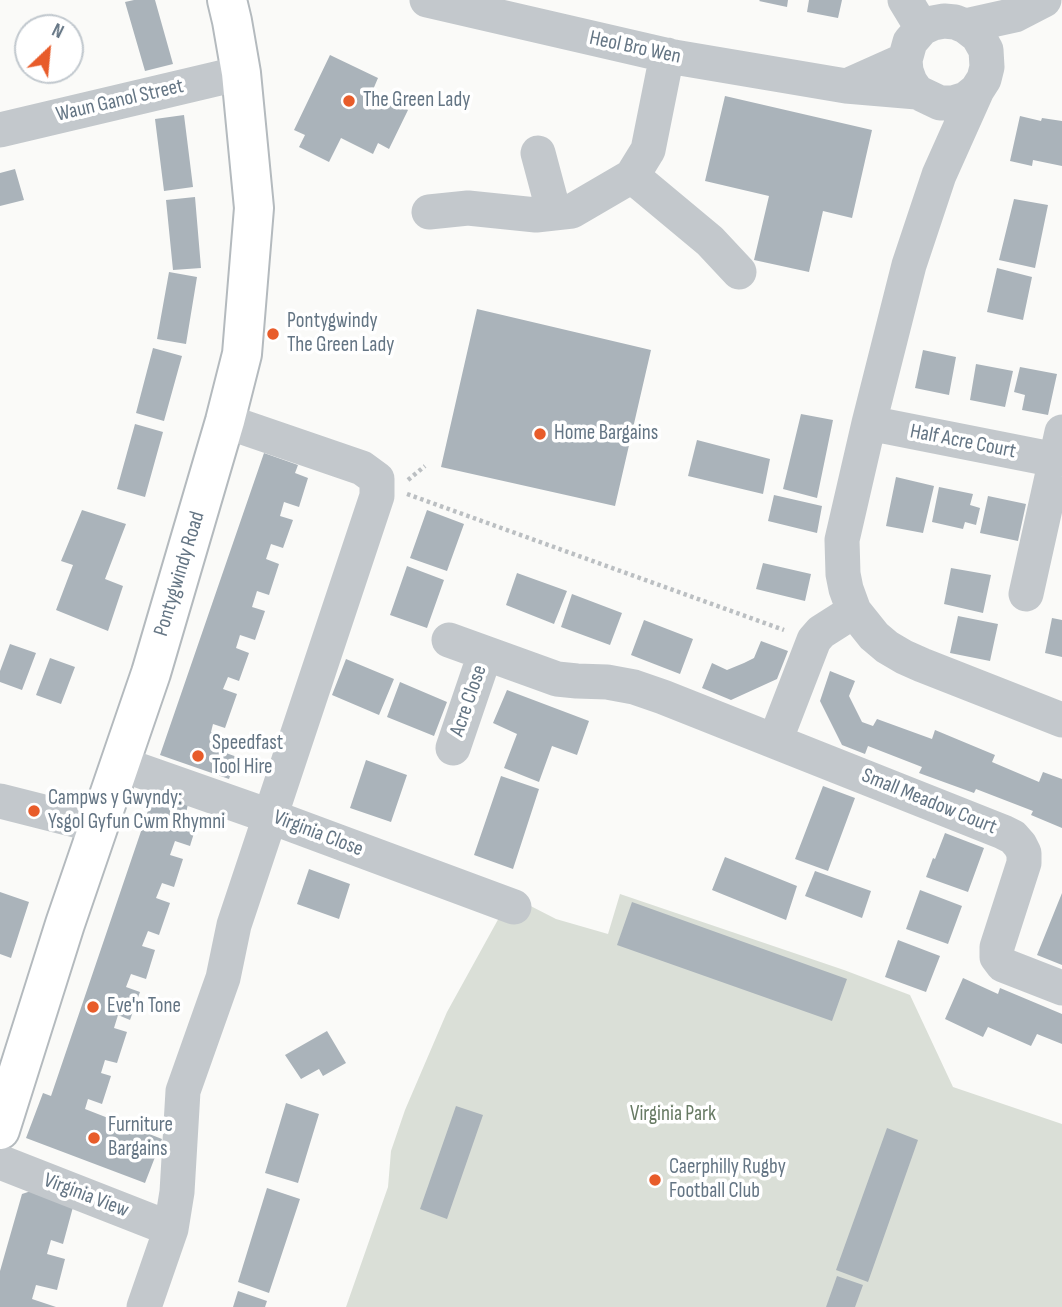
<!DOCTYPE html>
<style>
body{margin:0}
#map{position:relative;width:1062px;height:1307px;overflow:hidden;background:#fafaf8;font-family:"Sofia Sans Condensed",sans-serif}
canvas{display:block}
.north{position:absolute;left:14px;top:14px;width:70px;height:70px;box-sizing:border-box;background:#fff;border:2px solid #c1c8ce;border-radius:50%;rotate:26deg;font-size:19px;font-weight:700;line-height:28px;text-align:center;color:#647584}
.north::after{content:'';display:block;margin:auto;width:24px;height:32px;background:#e85c2a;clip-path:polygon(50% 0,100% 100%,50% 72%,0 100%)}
</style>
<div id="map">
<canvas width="1062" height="1307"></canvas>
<div class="north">N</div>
</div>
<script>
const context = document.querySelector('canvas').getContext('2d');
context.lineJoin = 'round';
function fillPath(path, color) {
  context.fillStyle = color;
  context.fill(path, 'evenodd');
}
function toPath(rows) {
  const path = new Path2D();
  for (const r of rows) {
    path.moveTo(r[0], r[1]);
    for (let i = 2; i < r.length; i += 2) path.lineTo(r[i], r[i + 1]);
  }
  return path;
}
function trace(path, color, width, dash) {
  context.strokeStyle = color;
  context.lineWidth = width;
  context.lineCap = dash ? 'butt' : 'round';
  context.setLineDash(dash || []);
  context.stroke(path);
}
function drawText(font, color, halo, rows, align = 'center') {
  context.font = font + ' "Sofia Sans Condensed",sans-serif';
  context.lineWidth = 7;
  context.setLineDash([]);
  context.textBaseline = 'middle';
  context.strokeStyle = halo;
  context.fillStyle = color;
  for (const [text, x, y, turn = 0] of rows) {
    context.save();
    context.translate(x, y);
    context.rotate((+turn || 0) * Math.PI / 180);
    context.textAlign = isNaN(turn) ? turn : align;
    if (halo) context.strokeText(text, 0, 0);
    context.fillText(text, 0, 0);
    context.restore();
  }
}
fillPath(toPath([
 [620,894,844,970,910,995,953,1087,1062,1124,1062,1307,346,1307,388,1187,391,1151,405,1110,447,1012,511,896,556,919,608,934]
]), '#dadfd7');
fillPath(toPath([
 [134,0,155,0,173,64,145,71,125,2],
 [760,0,788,0,787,7,759,1],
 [809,0,842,0,838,18,807,12],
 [330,55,378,78,372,92,408,110,389,149,378,143,373,154,341,138,329,162,299,147,305,135,294,130],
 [725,96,872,130,852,218,823,211,809,272,754,260,769,196,705,181],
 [184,115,193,187,164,191,155,119],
 [1020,116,1041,121,1042,118,1062,121,1062,166,1033,160,1032,166,1010,161],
 [15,169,24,200,0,206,0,173],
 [195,197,201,268,173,270,166,200],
 [1014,199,1048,205,1035,268,999,260],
 [997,268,1032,277,1023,320,987,312],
 [169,272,197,277,186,344,157,339],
 [477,309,651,350,615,506,441,467],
 [153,348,182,356,164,421,136,413],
 [923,350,956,357,949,395,915,388],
 [976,364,1013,371,1005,407,970,400],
 [1020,367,1057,374,1048,415,1022,410,1025,395,1014,392],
 [801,414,833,420,817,498,783,489],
 [135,424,163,432,145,497,117,489],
 [697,440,770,459,763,494,688,476],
 [264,453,298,465,295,473,308,478,299,507,284,502,280,516,293,520,283,548,271,544,266,559,279,564,269,595,257,591,252,607,265,611,255,640,240,635,236,648,249,653,239,681,228,677,223,689,237,694,225,728,213,724,211,732,223,736,218,750,237,757,229,779,160,755],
 [896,477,934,486,923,533,886,526],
 [939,487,973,494,970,505,980,508,976,525,965,522,963,529,932,522],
 [774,495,822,506,817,533,768,521],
 [988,496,1026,504,1018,541,980,533],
 [82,510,126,524,105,579,123,586,108,631,56,610,73,565,61,561],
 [427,510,464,524,447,571,410,558],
 [763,563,811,574,805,601,756,589],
 [407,566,444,580,427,628,390,615],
 [951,568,991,575,983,613,944,604],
 [517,573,567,591,554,624,506,605],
 [572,594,622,613,610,645,561,627],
 [958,616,998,624,990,661,950,653],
 [1052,618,1062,620,1062,657,1045,653],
 [644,620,693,639,680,674,631,655],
 [761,641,788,651,777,679,731,700,702,688,712,663,727,670,744,663,754,658],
 [10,644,36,653,22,690,0,682,0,671],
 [50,658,75,667,61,704,36,695],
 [346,659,394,679,379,715,332,695],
 [830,671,855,681,849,696,862,722,873,726,877,719,932,739,935,730,995,755,992,762,1039,782,1043,772,1062,779,1062,828,1031,815,1033,811,976,789,974,793,919,773,922,767,868,746,865,754,842,745,820,701],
 [400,682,447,702,434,736,387,717],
 [507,690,589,721,577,755,552,746,539,782,504,768,517,734,493,723],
 [366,760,407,775,391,822,350,808],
 [501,776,539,789,513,869,474,855],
 [823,786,855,798,828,871,795,859],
 [154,793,188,804,186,813,199,817,190,846,175,841,170,855,183,859,174,887,162,883,156,898,170,903,159,935,148,931,142,946,155,950,146,979,131,974,126,987,140,992,130,1020,118,1015,114,1028,127,1032,117,1063,105,1060,101,1073,111,1076,102,1104,88,1099,85,1109,162,1139,145,1183,26,1138,43,1093,51,1096],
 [945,833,984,848,968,892,926,877,933,858,935,859],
 [725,857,797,886,786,920,712,890],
 [309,869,350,884,339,919,297,904],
 [815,871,871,891,862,918,805,896],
 [920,890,962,906,948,944,906,929],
 [0,892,29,902,11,958,0,954],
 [1062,893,1062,965,1037,955],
 [632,902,847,979,832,1021,617,945],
 [898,940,940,956,926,992,885,977],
 [963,978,998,994,1000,988,1062,1014,1062,1044,1037,1034,1031,1046,988,1027,983,1037,945,1019],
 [327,1031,346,1063,323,1076,319,1069,301,1079,285,1055],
 [286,1103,319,1114,298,1183,265,1173],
 [456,1106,483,1115,447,1219,420,1209],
 [887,1128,918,1140,868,1282,836,1270],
 [267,1188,300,1199,269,1293,238,1282],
 [31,1191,73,1207,63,1244,51,1240,47,1254,65,1259,57,1290,36,1285,32,1299,56,1307,0,1307,0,1271,22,1194],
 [837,1276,863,1285,855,1307,826,1307],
 [238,1291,267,1301,265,1307,233,1307]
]), '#aab3ba');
const major = toPath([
 [0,1130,65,924,151,673,225,421,242,354,254,208,241,73,232,21,227,0]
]);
trace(major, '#b4babe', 42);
trace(toPath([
 [408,480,425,466],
 [407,494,784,630]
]), '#bbbfc2', 4.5, [3.5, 3.5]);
trace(toPath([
 [427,0,674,57,846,86,917,92],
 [905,0,922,28],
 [965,26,1015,15,1044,0],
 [849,85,905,60,910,42,922,28,933,23,944,21,955,22,965,26,978,36,986,50,987,67,984,79,977,90,966,99,953,103,940,103,917,92,910,82,906,71,905,60],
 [977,90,939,175,909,265,869,423,842,540,843,574,846,589,854,611,874,636,887,647,904,657,922,665,1062,720],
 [0,130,241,73],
 [538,153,554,213],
 [632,176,710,241,739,272],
 [429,212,468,208,536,215,572,211,632,176,648,150,667,55],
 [869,423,1056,460],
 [1026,594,1062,432],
 [449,640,557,679,577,681,607,682,634,687,663,697,1003,832,1013,837,1020,845,1024,853,1024,863,997,947,997,957,1003,965,1062,988],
 [775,741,814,640,821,632,854,611],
 [453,748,485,654],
 [121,764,269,816,514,907],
 [0,801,99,826],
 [0,1162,171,1229],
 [144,1307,171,1229,177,1192,183,1091,223,978,234,925,377,496,377,479,362,468,225,421]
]), '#c3c8cc', 35);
trace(major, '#fff', 38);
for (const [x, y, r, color] of [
 [349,101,7,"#e85c2a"],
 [273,334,7,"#e85c2a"],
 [540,434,7,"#e85c2a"],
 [198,756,7,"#e85c2a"],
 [34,811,7,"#e85c2a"],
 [93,1007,7,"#e85c2a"],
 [94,1138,7,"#e85c2a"],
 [655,1180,7,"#e85c2a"]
]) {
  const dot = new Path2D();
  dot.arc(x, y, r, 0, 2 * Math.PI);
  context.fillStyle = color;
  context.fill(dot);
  trace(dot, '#fff', 2.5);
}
drawText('21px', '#647584', '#fff', [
 ["Heol Bro Wen",635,48,12],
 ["Waun Ganol Street",120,101,-13],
 ["Half Acre Court",963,442,11],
 ["Pontygwindy Road",180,574,-73],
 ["Acre Close",469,701,-71],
 ["Small Meadow Court",929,802,22],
 ["Virginia Close",318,834,21],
 ["Virginia View",86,1196,21]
]);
drawText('21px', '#647584', '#fff', [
 ["The Green Lady",363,101],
 ["Pontygwindy",287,322],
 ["The Green Lady",287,346],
 ["Home Bargains",554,434],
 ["Speedfast",212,744],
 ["Tool Hire",212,768],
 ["Campws y Gwyndy:",48,799],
 ["Ysgol Gyfun Cwm Rhymni",48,823],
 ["Eve'n Tone",107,1007],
 ["Furniture",108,1126],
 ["Bargains",108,1150],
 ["Caerphilly Rugby",669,1168],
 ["Football Club",669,1192]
], 'left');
drawText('21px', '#677a63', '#fff', [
 ["Virginia Park",673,1115]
]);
</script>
